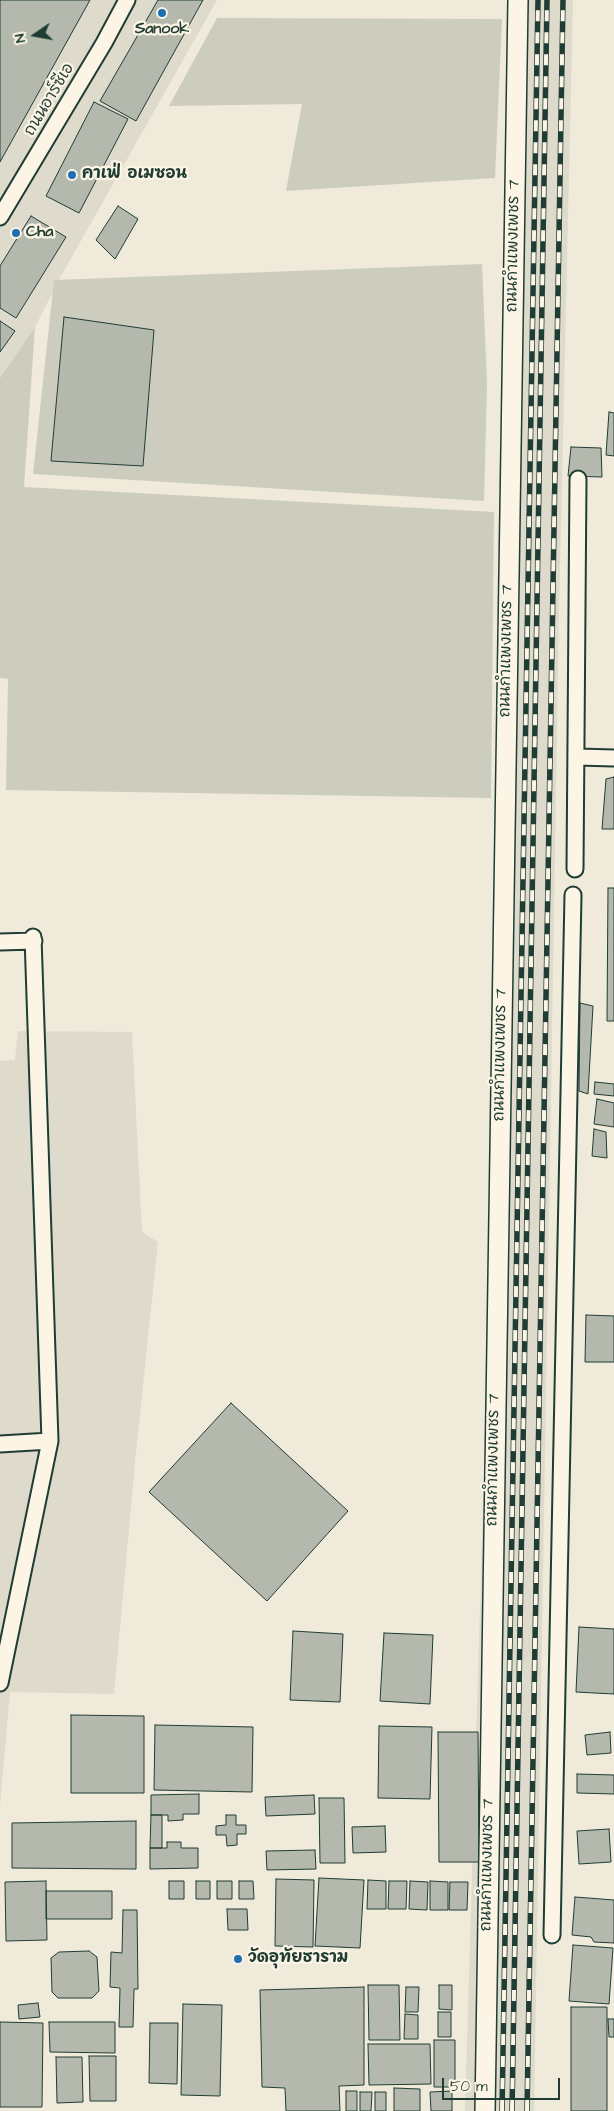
<!DOCTYPE html>
<meta charset="utf-8">
<style>
body{margin:0}
#map{position:relative;width:614px;height:2111px;overflow:hidden;background:#efeada;font-family:"Architects Daughter",sans-serif}
canvas{display:block}
.north{position:absolute;left:10px;top:10px;width:50px;height:50px;-webkit-text-stroke:4px #fcf5e5;paint-order:stroke;rotate:258deg;font-size:14px;font-weight:700;line-height:20px;text-align:center;color:#1f3d34}
.north::after{content:'';display:block;margin:auto;width:18px;height:22px;background:#1f3d34;clip-path:polygon(50% 0,100% 100%,50% 72%,0 100%)}
.scale{position:absolute;left:442px;top:2078px;width:118px;height:22px;box-sizing:border-box;border:2px solid #1f3d34;border-top:0;padding-left:6px;font-size:15px;line-height:18px;white-space:nowrap;color:#1f3d34;-webkit-text-stroke:4px #fcf5e5;paint-order:stroke}
</style>
<div id="map">
<canvas width="614" height="2111"></canvas>
<div class="north">N</div>
<div class="scale">50 m</div>
</div>
<script>
const context = document.querySelector('canvas').getContext('2d');
context.lineJoin = 'round';
function fillPath(path, color) {
  context.fillStyle = color;
  context.fill(path, 'evenodd');
}
function toPath(rows) {
  const path = new Path2D();
  for (const r of rows) {
    path.moveTo(r[0], r[1]);
    for (let i = 2; i < r.length; i += 2) path.lineTo(r[i], r[i + 1]);
  }
  return path;
}
function trace(path, color, width, dash) {
  context.strokeStyle = color;
  context.lineWidth = width;
  context.lineCap = dash ? 'butt' : 'round';
  context.setLineDash(dash || []);
  context.stroke(path);
}
function drawText(font, color, halo, rows, align = 'center') {
  context.font = font + ' "Architects Daughter","Playpen Sans Thai",sans-serif';
  context.lineWidth = 4.5;
  context.setLineDash([]);
  context.textBaseline = 'middle';
  context.strokeStyle = halo;
  context.fillStyle = color;
  for (const [text, x, y, turn = 0] of rows) {
    context.save();
    context.translate(x, y);
    context.rotate((+turn || 0) * Math.PI / 180);
    context.textAlign = isNaN(turn) ? turn : align;
    if (halo) context.strokeText(text, 0, 0);
    context.fillText(text, 0, 0);
    context.restore();
  }
}
fillPath(toPath([
 [0,0,217,0,61,276,35,327,0,378],
 [523,0,573,0,559,611,534,2111,465,2111,514,462],
 [18,1031,132,1032,142,1232,158,1242,135,1462,114,1694,10,1692,0,1806,0,1061,15,1060]
]), '#dedbcc');
fillPath(toPath([
 [217,18,502,19,495,178,286,191,302,104,169,106],
 [482,264,487,384,484,501,33,474,54,280],
 [35,327,24,487,494,512,491,798,6,790,8,679,0,678,0,378]
]), '#cccdbf');
const building = toPath([
 [0,0,90,0,0,162,0,0],
 [158,0,203,0,136,121,100,101,158,0],
 [94,102,128,119,79,213,46,196,94,102],
 [118,206,138,219,115,259,96,240,118,206],
 [31,216,66,237,16,318,0,308,0,266,31,216],
 [64,317,154,330,143,466,51,461,64,317],
 [0,321,15,331,0,352,0,321],
 [609,412,614,413,614,456,606,455,609,412],
 [571,447,601,448,602,477,568,476,571,447],
 [614,777,614,829,602,829,606,779,614,777],
 [608,888,614,888,614,1021,607,1021,608,888],
 [580,1003,593,1006,588,1094,579,1091,580,1003],
 [595,1082,614,1084,614,1096,594,1094,595,1082],
 [597,1099,614,1103,614,1127,594,1124,597,1099],
 [594,1129,606,1132,607,1158,592,1156,594,1129],
 [586,1315,614,1316,614,1362,585,1362,586,1315],
 [231,1403,348,1511,267,1601,149,1492,231,1403],
 [579,1627,614,1629,614,1694,576,1692,579,1627],
 [293,1631,343,1634,340,1702,290,1700,293,1631],
 [384,1633,433,1635,430,1704,380,1701,384,1633],
 [71,1715,144,1716,144,1793,71,1793,71,1715],
 [155,1725,253,1727,252,1792,154,1790,155,1725],
 [379,1726,432,1727,430,1799,378,1798,379,1726],
 [438,1732,478,1732,479,1862,439,1862,438,1732],
 [610,1732,611,1753,587,1755,585,1735,610,1732],
 [577,1774,614,1775,614,1794,577,1793,577,1774],
 [199,1794,199,1814,183,1814,183,1820,168,1821,168,1815,151,1815,151,1795,199,1794],
 [314,1795,315,1814,266,1816,265,1797,314,1795],
 [319,1798,344,1798,345,1863,320,1863,319,1798],
 [151,1815,162,1815,162,1848,150,1848,151,1815],
 [226,1815,236,1815,236,1825,246,1825,246,1834,237,1834,237,1845,227,1846,226,1835,216,1835,216,1826,226,1825,226,1815],
 [136,1821,136,1869,12,1868,12,1823,136,1821],
 [385,1826,386,1852,353,1853,352,1827,385,1826],
 [609,1829,611,1862,579,1864,577,1831,609,1829],
 [167,1842,181,1842,181,1848,198,1848,198,1868,150,1869,150,1848,167,1848,167,1842],
 [315,1850,316,1869,267,1870,266,1851,315,1850],
 [319,1878,364,1880,360,1948,315,1946,319,1878],
 [276,1879,314,1880,313,1947,275,1946,276,1879],
 [368,1880,386,1881,386,1909,367,1909,368,1880],
 [46,1881,47,1940,6,1941,5,1882,46,1881],
 [169,1881,184,1881,184,1899,169,1899,169,1881],
 [196,1881,210,1881,210,1899,196,1899,196,1881],
 [217,1881,232,1881,232,1899,217,1899,217,1881],
 [239,1881,253,1881,254,1899,239,1899,239,1881],
 [389,1881,407,1881,406,1909,388,1909,389,1881],
 [410,1881,428,1882,427,1910,409,1909,410,1881],
 [430,1881,448,1882,448,1910,430,1910,430,1881],
 [450,1882,468,1882,467,1910,449,1910,450,1882],
 [46,1891,112,1891,112,1919,46,1919,46,1891],
 [575,1897,614,1900,614,1943,594,1942,591,1937,572,1935,575,1897],
 [227,1909,247,1909,248,1930,228,1930,227,1909],
 [123,1910,137,1910,138,1989,134,1989,133,2027,119,2027,120,1988,110,1987,111,1952,122,1953,123,1910],
 [573,1945,613,1948,609,2004,569,2001,573,1945],
 [89,1951,97,1957,99,1991,92,1998,58,1998,52,1992,51,1958,59,1952,89,1951],
 [368,1985,399,1985,400,2040,369,2040,368,1985],
 [439,1985,452,1985,452,2010,439,2009,439,1985],
 [364,1987,364,2085,339,2086,340,2111,286,2111,285,2088,262,2087,260,1990,364,1987],
 [406,1987,419,1987,418,2012,405,2012,406,1987],
 [38,2003,40,2017,19,2019,18,2005,38,2003],
 [183,2004,222,2005,220,2096,181,2095,183,2004],
 [571,2007,607,2007,607,2111,571,2111,571,2007],
 [438,2012,451,2012,451,2037,438,2037,438,2012],
 [405,2014,418,2015,418,2039,404,2039,405,2014],
 [608,2019,614,2019,614,2037,609,2037,608,2019],
 [0,2022,43,2023,42,2107,0,2107,0,2022],
 [49,2022,115,2022,115,2053,50,2052,49,2022],
 [150,2023,178,2023,177,2084,149,2083,150,2023],
 [434,2040,455,2040,455,2087,434,2087,434,2040],
 [368,2044,430,2044,431,2084,369,2085,368,2044],
 [89,2056,116,2056,116,2101,90,2101,89,2056],
 [56,2057,82,2057,83,2102,57,2103,56,2057],
 [394,2088,420,2089,420,2111,394,2111,394,2088],
 [346,2091,357,2091,357,2111,346,2111,346,2091],
 [452,2091,452,2111,431,2111,430,2092,452,2091],
 [360,2092,372,2092,371,2111,360,2111,360,2092],
 [375,2092,386,2092,386,2111,375,2111,375,2092]
]);
fillPath(building, '#b5b9ad');
trace(building, '#1f3d34', 1);
const minor = toPath([
 [0,217,104,43,127,0],
 [577,757,614,758],
 [575,869,578,479],
 [0,942,34,941],
 [0,1444,50,1441],
 [0,1683,50,1441,33,937],
 [552,1935,573,895]
]);
const tertiary = toPath([
 [485,2111,518,0]
]);
trace(minor, '#1f3d34', 19);
trace(tertiary, '#1f3d34', 22);
trace(minor, '#fcf5e5', 15);
trace(tertiary, '#fcf5e5', 19);
const rail = toPath([
 [502,2111,538,0],
 [512,2111,547,0],
 [527,2111,563,0]
]);
trace(rail, '#1f3d34', 5.5);
trace(rail, '#fcf5e5', 4, [11]);
for (const [x, y, r, color] of [
 [162,13,5,"#1f6fb2"],
 [72,175,5,"#1f6fb2"],
 [16,233,5,"#1f6fb2"],
 [238,1959,5,"#1f6fb2"]
]) {
  const dot = new Path2D();
  dot.arc(x, y, r, 0, 2 * Math.PI);
  context.fillStyle = color;
  context.fill(dot);
  trace(dot, '#fcf5e5', 2);
}
drawText('bold 16px', '#1f3d34', '#fcf5e5', [
 ["Sanook",162,30,"center"],
 ["คาเฟ่ อเมซอน",82,175],
 ["Cha",26,233],
 ["วัดอุทัยธาราม",248,1959]
], 'left');
drawText('16px', '#1f3d34', '#fcf5e5', [
 ["ถนนอาร์ซีเอ",50,100,-59],
 ["ถนนกำแพงเพชร 7",514,246,-89],
 ["ถนนกำแพงเพชร 7",507,651,-89],
 ["ถนนกำแพงเพชร 7",501,1055,-89],
 ["ถนนกำแพงเพชร 7",494,1460,-89],
 ["ถนนกำแพงเพชร 7",488,1865,-89]
]);
</script>
